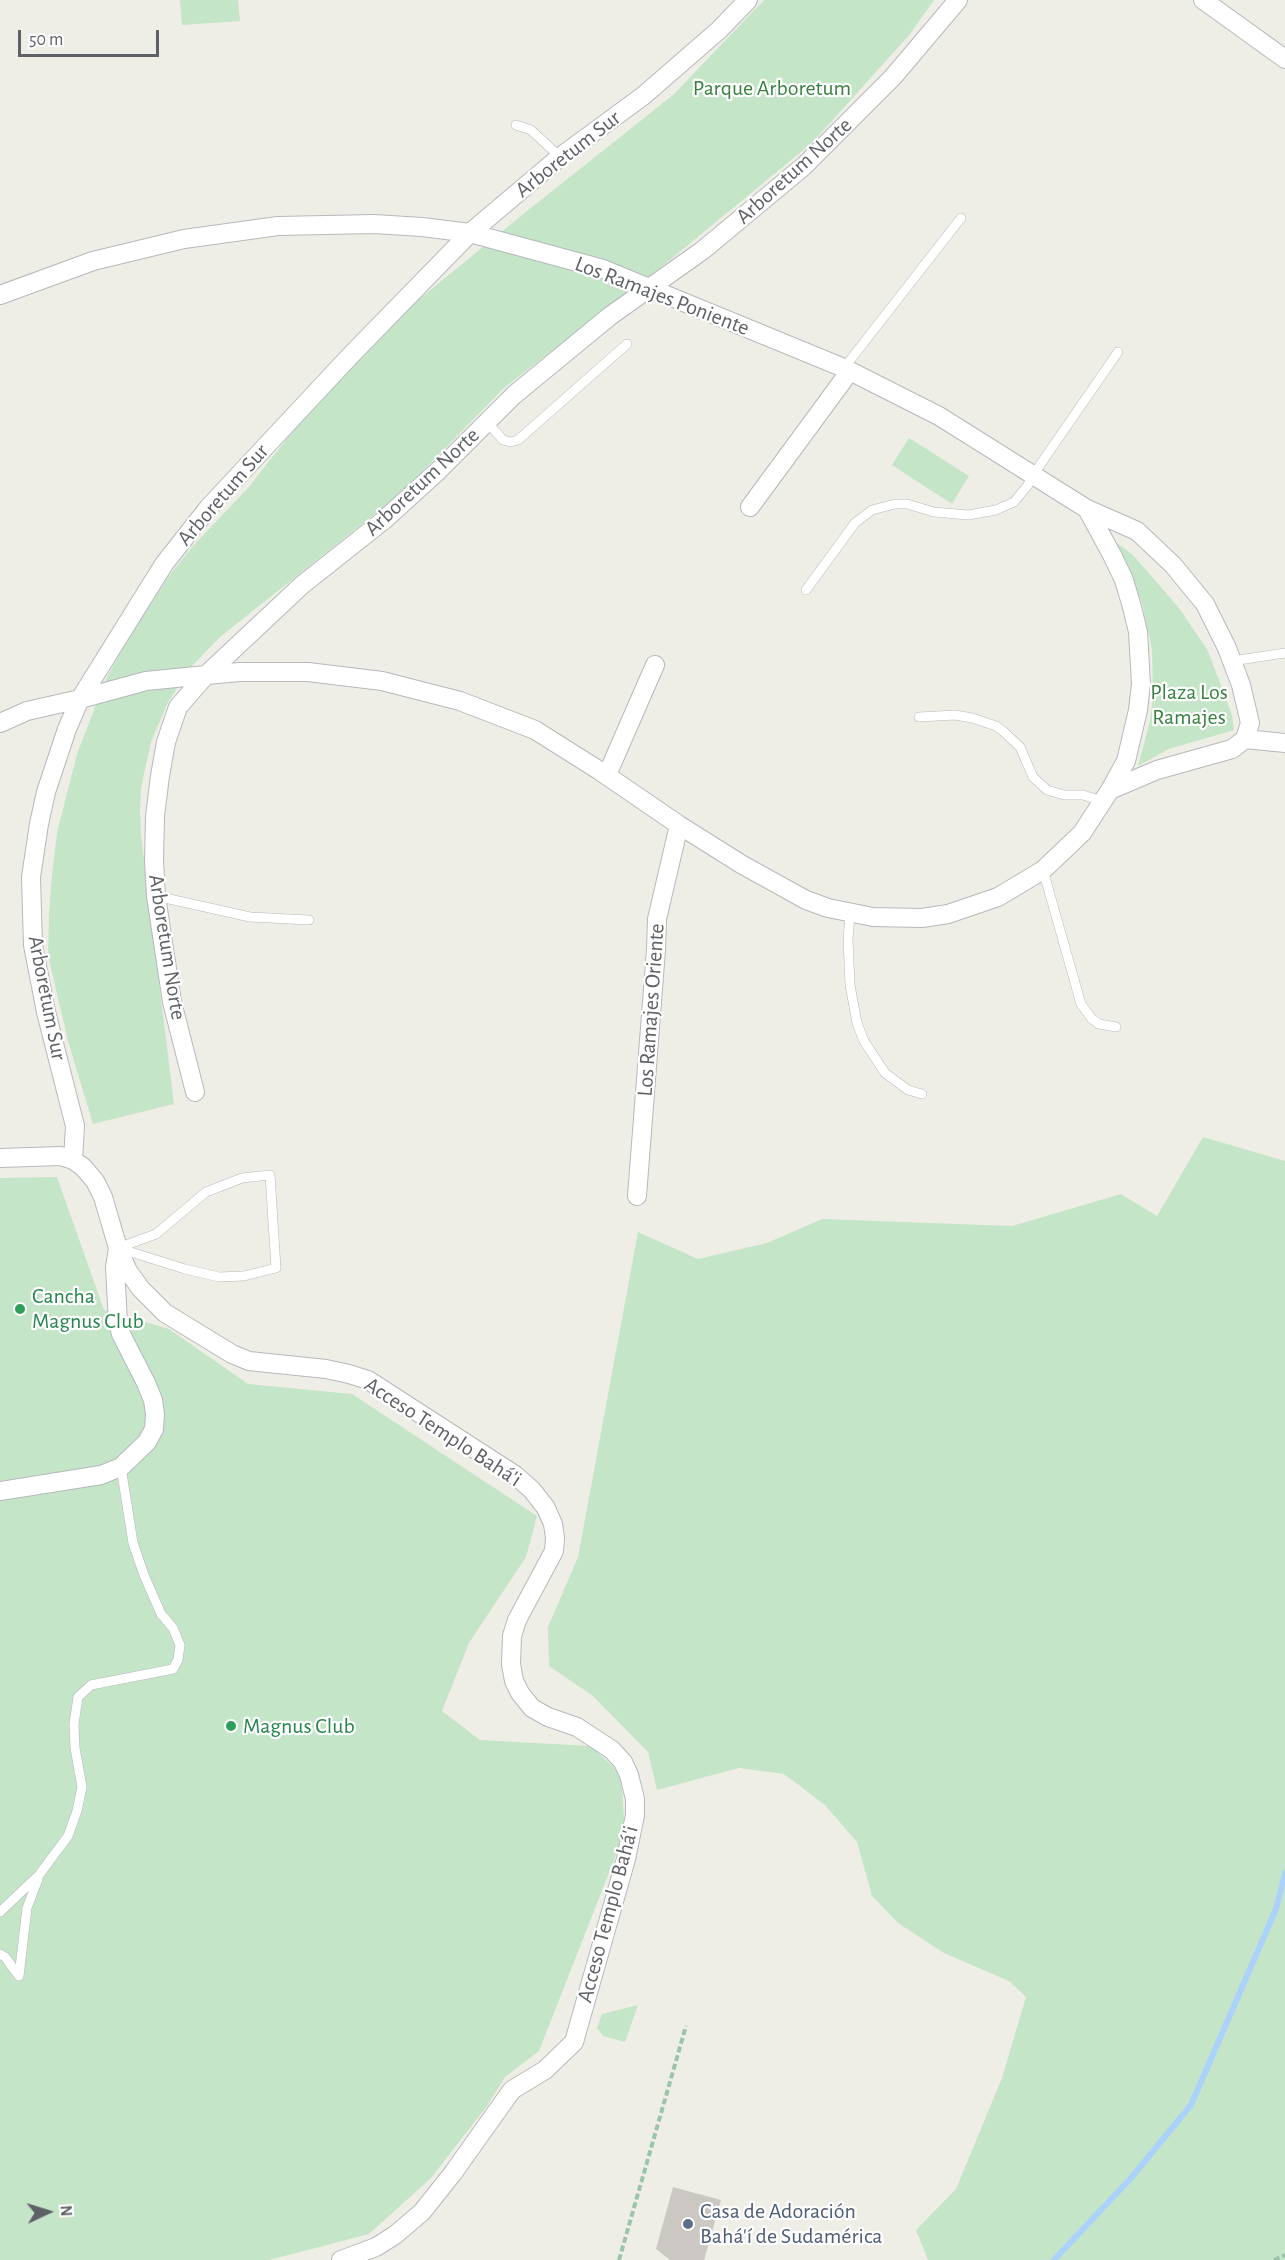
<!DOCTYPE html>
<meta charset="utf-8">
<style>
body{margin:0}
#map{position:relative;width:1285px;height:2260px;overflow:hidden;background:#efeee6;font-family:"Alegreya Sans",sans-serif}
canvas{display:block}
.north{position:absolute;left:18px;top:2182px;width:60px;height:60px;-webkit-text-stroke:4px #fff;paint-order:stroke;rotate:86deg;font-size:16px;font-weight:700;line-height:24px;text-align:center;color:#5e6166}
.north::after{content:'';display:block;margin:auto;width:21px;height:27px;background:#5e6166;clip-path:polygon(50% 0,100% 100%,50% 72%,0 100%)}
.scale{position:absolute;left:18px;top:30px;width:141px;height:27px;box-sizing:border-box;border:3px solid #5e6166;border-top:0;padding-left:8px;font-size:18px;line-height:21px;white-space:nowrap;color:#5e6166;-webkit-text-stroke:4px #fff;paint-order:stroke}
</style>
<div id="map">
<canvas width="1285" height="2260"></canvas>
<div class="north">N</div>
<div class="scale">50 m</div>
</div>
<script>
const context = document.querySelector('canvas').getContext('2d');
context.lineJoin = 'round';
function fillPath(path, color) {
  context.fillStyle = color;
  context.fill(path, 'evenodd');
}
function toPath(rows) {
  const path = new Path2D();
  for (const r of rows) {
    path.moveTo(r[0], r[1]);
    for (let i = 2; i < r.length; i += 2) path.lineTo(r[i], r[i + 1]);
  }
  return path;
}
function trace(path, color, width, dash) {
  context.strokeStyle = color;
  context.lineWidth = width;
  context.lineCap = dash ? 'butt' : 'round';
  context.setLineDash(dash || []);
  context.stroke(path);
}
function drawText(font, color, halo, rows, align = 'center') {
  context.font = font + ' "Alegreya Sans",sans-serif';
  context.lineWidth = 4.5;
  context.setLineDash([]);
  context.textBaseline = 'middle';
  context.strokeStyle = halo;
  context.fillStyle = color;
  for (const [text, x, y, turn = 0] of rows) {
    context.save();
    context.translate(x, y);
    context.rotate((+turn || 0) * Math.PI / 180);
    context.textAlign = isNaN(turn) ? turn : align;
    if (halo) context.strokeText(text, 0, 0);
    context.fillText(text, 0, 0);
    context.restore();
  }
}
fillPath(toPath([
 [180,0,238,0,240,21,182,25],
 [764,0,934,0,910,34,813,142,665,264,505,387,401,493,220,637,191,667,168,702,151,742,141,788,140,812,141,835,174,1104,93,1124,68,1041,48,955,49,915,52,874,57,833,77,754,106,679,125,644,168,577,193,546,248,488,325,390,406,310,522,215,673,95],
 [909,438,969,476,952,504,892,465],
 [1109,537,1133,555,1179,608,1208,651,1232,715,1234,730,1169,749,1138,766,1150,721,1153,697,1152,650,1142,603,1133,580],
 [1203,1137,1285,1161,1285,2260,928,2260,916,2230,956,2189,1002,2078,1026,1997,1009,1981,944,1953,898,1923,872,1896,857,1842,825,1805,784,1774,739,1768,657,1790,648,1752,593,1696,549,1666,548,1627,578,1557,638,1232,698,1259,767,1243,822,1219,1012,1226,1121,1194,1157,1216],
 [57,1177,104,1310,169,1329,248,1384,352,1394,537,1516,526,1557,469,1643,442,1711,480,1740,591,1746,621,1774,625,1832,539,2051,505,2077,487,2106,431,2178,369,2234,269,2260,0,2260,0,1178],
 [638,2005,625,2042,603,2036,597,2028,602,2014]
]), '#c4e5c7');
trace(toPath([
 [1054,2260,1131,2178,1191,2105,1276,1909,1285,1873]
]), '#abd2fb', 6);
fillPath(toPath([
 [673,2187,721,2200,704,2260,670,2260,656,2249]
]), '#cbc8c4');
const service = toPath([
 [516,125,531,130,560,157],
 [844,368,961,218],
 [487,422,503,440,510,442,518,440,627,344],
 [806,590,855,523,872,510,895,504,907,504,934,512,968,515,996,510,1014,502,1028,485,1033,475,1118,352],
 [1232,661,1285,653],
 [919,717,955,715,972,718,996,726,1003,731,1020,747,1033,777,1047,790,1064,795,1083,795,1102,801],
 [1043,870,1081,1004,1092,1019,1099,1024,1116,1027],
 [156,896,250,917,309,920],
 [850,914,848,939,850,985,857,1023,864,1041,885,1073,908,1090,922,1094],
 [270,1175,276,1268,244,1276,219,1277,185,1269,118,1248,156,1234,206,1192,242,1178,270,1175],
 [0,1912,39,1875,68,1836,77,1811,82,1787,75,1748,74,1724,78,1697,91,1685,173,1669,178,1660,180,1645,173,1628,161,1614,144,1575,133,1543,121,1467],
 [0,1954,5,1957,19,1976],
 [19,1976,27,1908,38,1879]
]);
const minor = toPath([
 [1203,0,1285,59],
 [0,295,93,261,184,239,278,226,374,224,422,227,470,233,603,269,844,368,939,416,1087,509,1137,531,1173,565,1205,604,1227,648,1241,685,1250,723,1245,739,1232,749,1157,770,1110,790],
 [750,507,850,371],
 [0,723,27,711,80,699,146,681,206,675,240,672,308,672,382,681,460,701,535,730,600,771,679,825,741,864,806,900,828,908,873,917,922,918,948,914,998,897,1043,870,1082,833,1110,790,1126,761,1138,710,1141,684,1138,632,1132,607,1124,580,1112,555,1087,509],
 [1245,739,1285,743],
 [607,775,655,665],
 [195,1092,172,1002,156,896,154,861,155,816,160,776,166,742,178,707,206,675,302,585,384,520,439,470,514,395,610,316,703,250,804,166,893,77,958,0],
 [0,1158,61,1156,73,1160,83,1167,95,1181,103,1197,118,1248,128,1271,141,1289,165,1313,232,1354,249,1361,326,1369,349,1374,368,1380,515,1475,532,1490,546,1508,553,1524,555,1538,554,1551,517,1620,512,1636,511,1664,514,1681,520,1693,532,1708,548,1717,577,1727,612,1750,623,1762,629,1775,635,1799,635,1815,626,1859,574,2042,545,2070,512,2090,453,2173,422,2212,395,2235,376,2247,341,2260],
 [73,1160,75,1126,46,1012,33,945,31,877,39,824,46,792,67,729,80,699,164,564,209,507,350,356,470,233,560,157,643,96,719,30,748,0],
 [637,1196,656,950,657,919,679,825],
 [0,1491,101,1475,121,1467,147,1442,154,1429,155,1414,153,1400,146,1383,121,1334,118,1323,115,1267,118,1248]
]);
trace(service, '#b6b8bc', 10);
trace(minor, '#b6b8bc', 20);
trace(toPath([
 [619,2260,686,2026],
 [1274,2260,1285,2255]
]), '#9cc4ab', 4, [6, 3]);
trace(service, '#fff', 9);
trace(minor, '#fff', 18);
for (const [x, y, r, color] of [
 [20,1309,6,"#2e9e5b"],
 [231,1726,6,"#2e9e5b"],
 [688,2224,6,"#5c6f8a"]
]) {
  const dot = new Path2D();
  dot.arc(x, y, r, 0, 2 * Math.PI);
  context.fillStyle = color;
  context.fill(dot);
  trace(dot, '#fff', 2);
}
drawText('22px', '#398241', '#fff', [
 ["Parque Arboretum",772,88],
 ["Plaza Los",1189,692],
 ["Ramajes",1189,717]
]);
drawText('22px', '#5e6166', '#fff', [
 ["Arboretum Sur",568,154,-38],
 ["Arboretum Norte",794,171,-42],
 ["Los Ramajes Poniente",662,296,21],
 ["Arboretum Norte",422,482,-43],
 ["Arboretum Sur",223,495,-49],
 ["Arboretum Norte",167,947,81],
 ["Arboretum Sur",47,998,79],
 ["Los Ramajes Oriente",651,1010,-86],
 ["Acceso Templo Bahá'i",443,1432,33],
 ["Acceso Templo Bahá'i",608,1914,-75]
]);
drawText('22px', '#27864d', '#fff', [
 ["Cancha",32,1296],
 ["Magnus Club",32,1321],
 ["Magnus Club",243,1726]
], 'left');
drawText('22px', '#4e5e75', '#fff', [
 ["Casa de Adoración",700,2211],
 ["Bahá'í de Sudamérica",700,2236]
], 'left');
</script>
